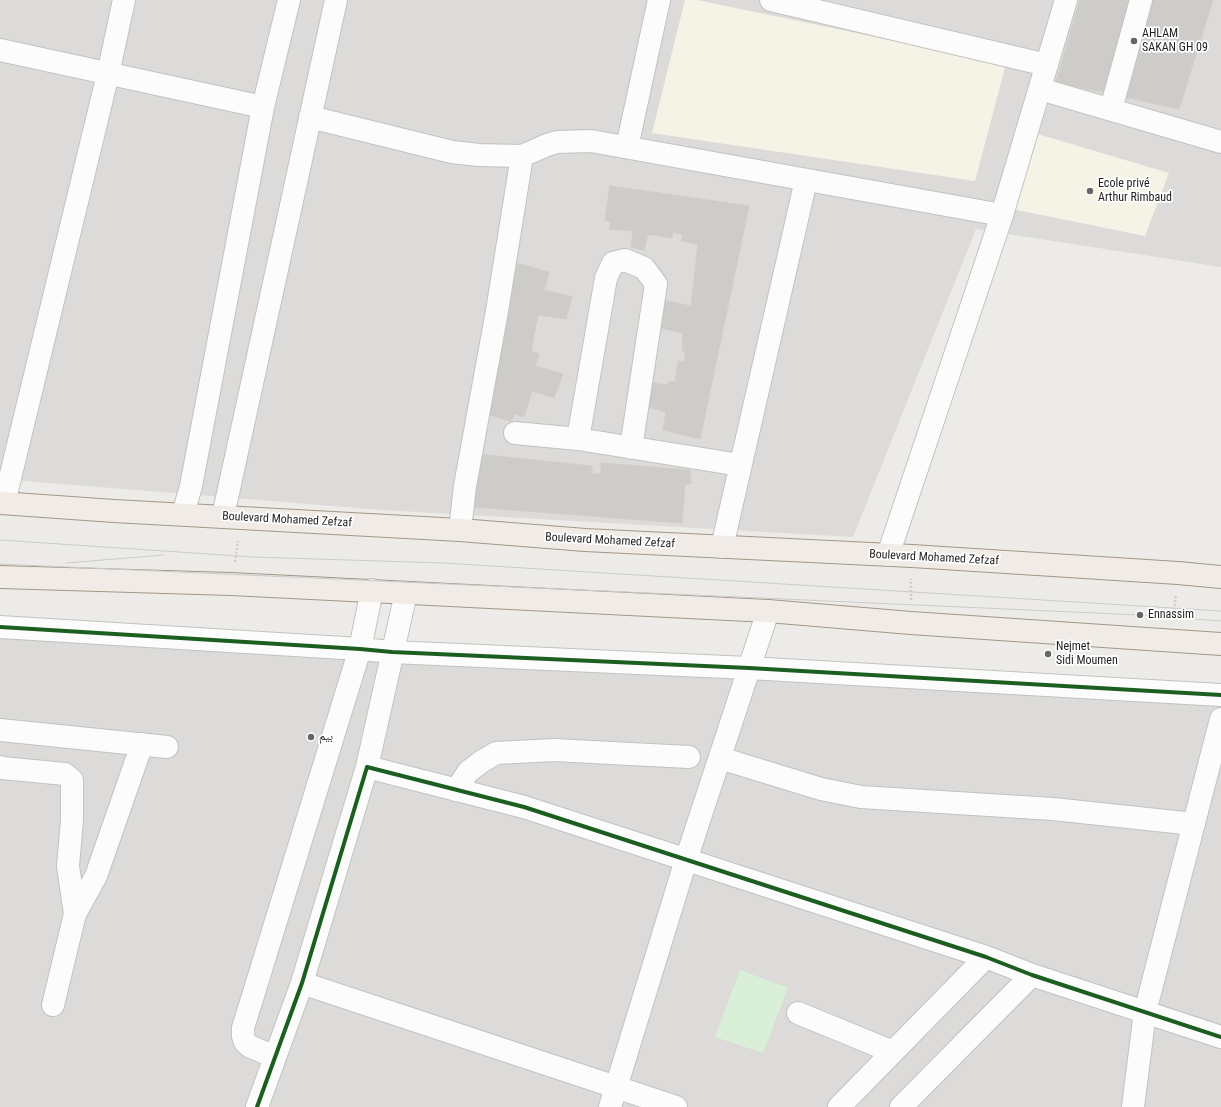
<!DOCTYPE html>
<meta charset="utf-8">
<style>
body{margin:0}
canvas{display:block;background:#edebe8}
</style>
<canvas width="1221" height="1107"></canvas>
<script>
const context = document.querySelector('canvas').getContext('2d');
context.lineJoin = 'round';
function fillPath(path, color) {
  context.fillStyle = color;
  context.fill(path, 'evenodd');
}
function toPath(rows) {
  const path = new Path2D();
  for (const r of rows) {
    path.moveTo(r[0], r[1]);
    for (let i = 2; i < r.length; i += 2) path.lineTo(r[i], r[i + 1]);
  }
  return path;
}
function trace(path, color, width, dash) {
  context.strokeStyle = color;
  context.lineWidth = width;
  context.lineCap = dash ? 'butt' : 'round';
  context.setLineDash(dash || []);
  context.stroke(path);
}
function drawText(font, color, halo, rows, align = 'center') {
  context.font = font + ' "Roboto Condensed","Noto Naskh Arabic",sans-serif';
  context.lineWidth = 3.5;
  context.setLineDash([]);
  context.textBaseline = 'middle';
  context.strokeStyle = halo;
  context.fillStyle = color;
  for (const [text, x, y, turn = 0] of rows) {
    context.save();
    context.translate(x, y);
    context.rotate((+turn || 0) * Math.PI / 180);
    context.textAlign = isNaN(turn) ? turn : align;
    if (halo) context.strokeText(text, 0, 0);
    context.fillText(text, 0, 0);
    context.restore();
  }
}
fillPath(toPath([
 [0,0,1221,0,1221,267,976,229,853,537,382,510,0,479],
 [0,617,1221,698,1221,1107,0,1107]
]), '#dcdbd9');
fillPath(toPath([
 [685,0,697,0,1006,64,975,181,652,133],
 [1034,133,1169,173,1145,236,1012,209]
]), '#f5f3e5');
fillPath(toPath([
 [740,970,788,988,763,1053,715,1037]
]), '#d9efd8');
const building = toPath([
 [1080,0,1213,0,1179,109,1056,82,1080,0],
 [610,186,749,206,700,439,663,430,666,412,642,405,646,382,668,385,669,381,675,382,678,361,685,362,685,351,682,351,683,333,651,326,656,299,691,306,698,244,681,241,683,235,673,232,672,238,648,234,644,250,631,247,633,231,609,229,611,222,605,220,610,186],
 [512,262,549,272,544,290,572,297,566,319,538,315,531,351,539,354,535,366,563,374,554,398,532,391,524,417,515,414,511,421,487,414,512,262],
 [477,454,591,466,593,474,601,474,601,463,690,470,691,483,685,485,682,523,473,507,477,454]
]);
fillPath(building, '#ceccc9');
trace(building, '#d0cdca', 1);
const minor = toPath([
 [771,0,1047,65],
 [0,50,263,107],
 [1040,89,1221,142],
 [1111,109,1141,0],
 [310,117,452,152,479,155,522,156,547,145,557,142,591,141,1002,215],
 [627,147,659,0],
 [515,433,578,439,740,465],
 [578,439,606,278,613,263,625,260,644,268,656,284,631,448],
 [4,503,108,74,124,0],
 [183,514,191,486,263,107,289,0],
 [223,516,336,0],
 [460,530,465,486,497,311,522,156],
 [722,547,806,180],
 [888,555,1002,215,1066,0],
 [0,627,360,649,392,652,749,668,1221,695],
 [0,730,167,747],
 [720,758,821,789,861,797,1053,809,1194,824],
 [0,767,2,768,65,774,72,780,72,820,68,866,75,914,53,1005],
 [367,767,406,593],
 [456,790,468,772,481,762,496,753,554,750,689,757],
 [75,914,96,876,142,744],
 [302,983,676,1107],
 [798,1013,893,1052],
 [275,1057,249,1046,245,1042,243,1036,243,1028,360,649,372,590],
 [257,1107,302,983,367,767,524,807,986,957,1032,975,1221,1037],
 [610,1107,686,860,768,611],
 [839,1107,986,957],
 [901,1107,1032,975],
 [1133,1107,1145,1012,1221,719]
]);
const major = toPath([
 [0,503,114,511,460,530,585,540,912,556,1178,573,1221,577],
 [0,577,231,584,768,611,911,623,1221,644]
]);
trace(minor, '#c3c2c0', 24);
trace(major, '#a19787', 24);
trace(toPath([
 [235,562,238,541],
 [911,600,911,579],
 [1173,618,1176,595]
]), '#d6cac8', 2.5, [2, 2]);
trace(minor, '#fcfcfc', 22);
trace(major, '#f0ebe6', 22);
trace(toPath([
 [0,540,253,557,443,563,1221,611],
 [66,563,164,555],
 [0,564,1140,615,1221,621]
]), '#cbcbca', 1);
trace(toPath([
 [0,627,360,649,392,652,749,668,1221,695],
 [257,1107,302,983,367,767,524,807,986,957,1032,975,1221,1037]
]), '#1b5e20', 4);
for (const [x, y, r, color] of [
 [1134,41,4,"#676665"],
 [1090,191,4,"#676665"],
 [1140,615,4,"#676665"],
 [1048,654,4,"#676665"],
 [311,737,4,"#676665"]
]) {
  const dot = new Path2D();
  dot.arc(x, y, r, 0, 2 * Math.PI);
  context.fillStyle = color;
  context.fill(dot);
  trace(dot, '#fff', 1.5);
}
drawText('12px', '#1f1f1f', '#fff', [
 ["AHLAM",1142,34],
 ["SAKAN GH 09",1142,48],
 ["Ecole privé",1098,184],
 ["Arthur Rimbaud",1098,198],
 ["Ennassim",1148,615],
 ["Nejmet",1056,647],
 ["Sidi Moumen",1056,661],
 ["بيم",319,737]
], 'left');
drawText('12px', '#1f1f1f', '#fff', [
 ["Boulevard Mohamed Zefzaf",287,520,3],
 ["Boulevard Mohamed Zefzaf",610,541,3],
 ["Boulevard Mohamed Zefzaf",934,558,3]
]);
</script>
